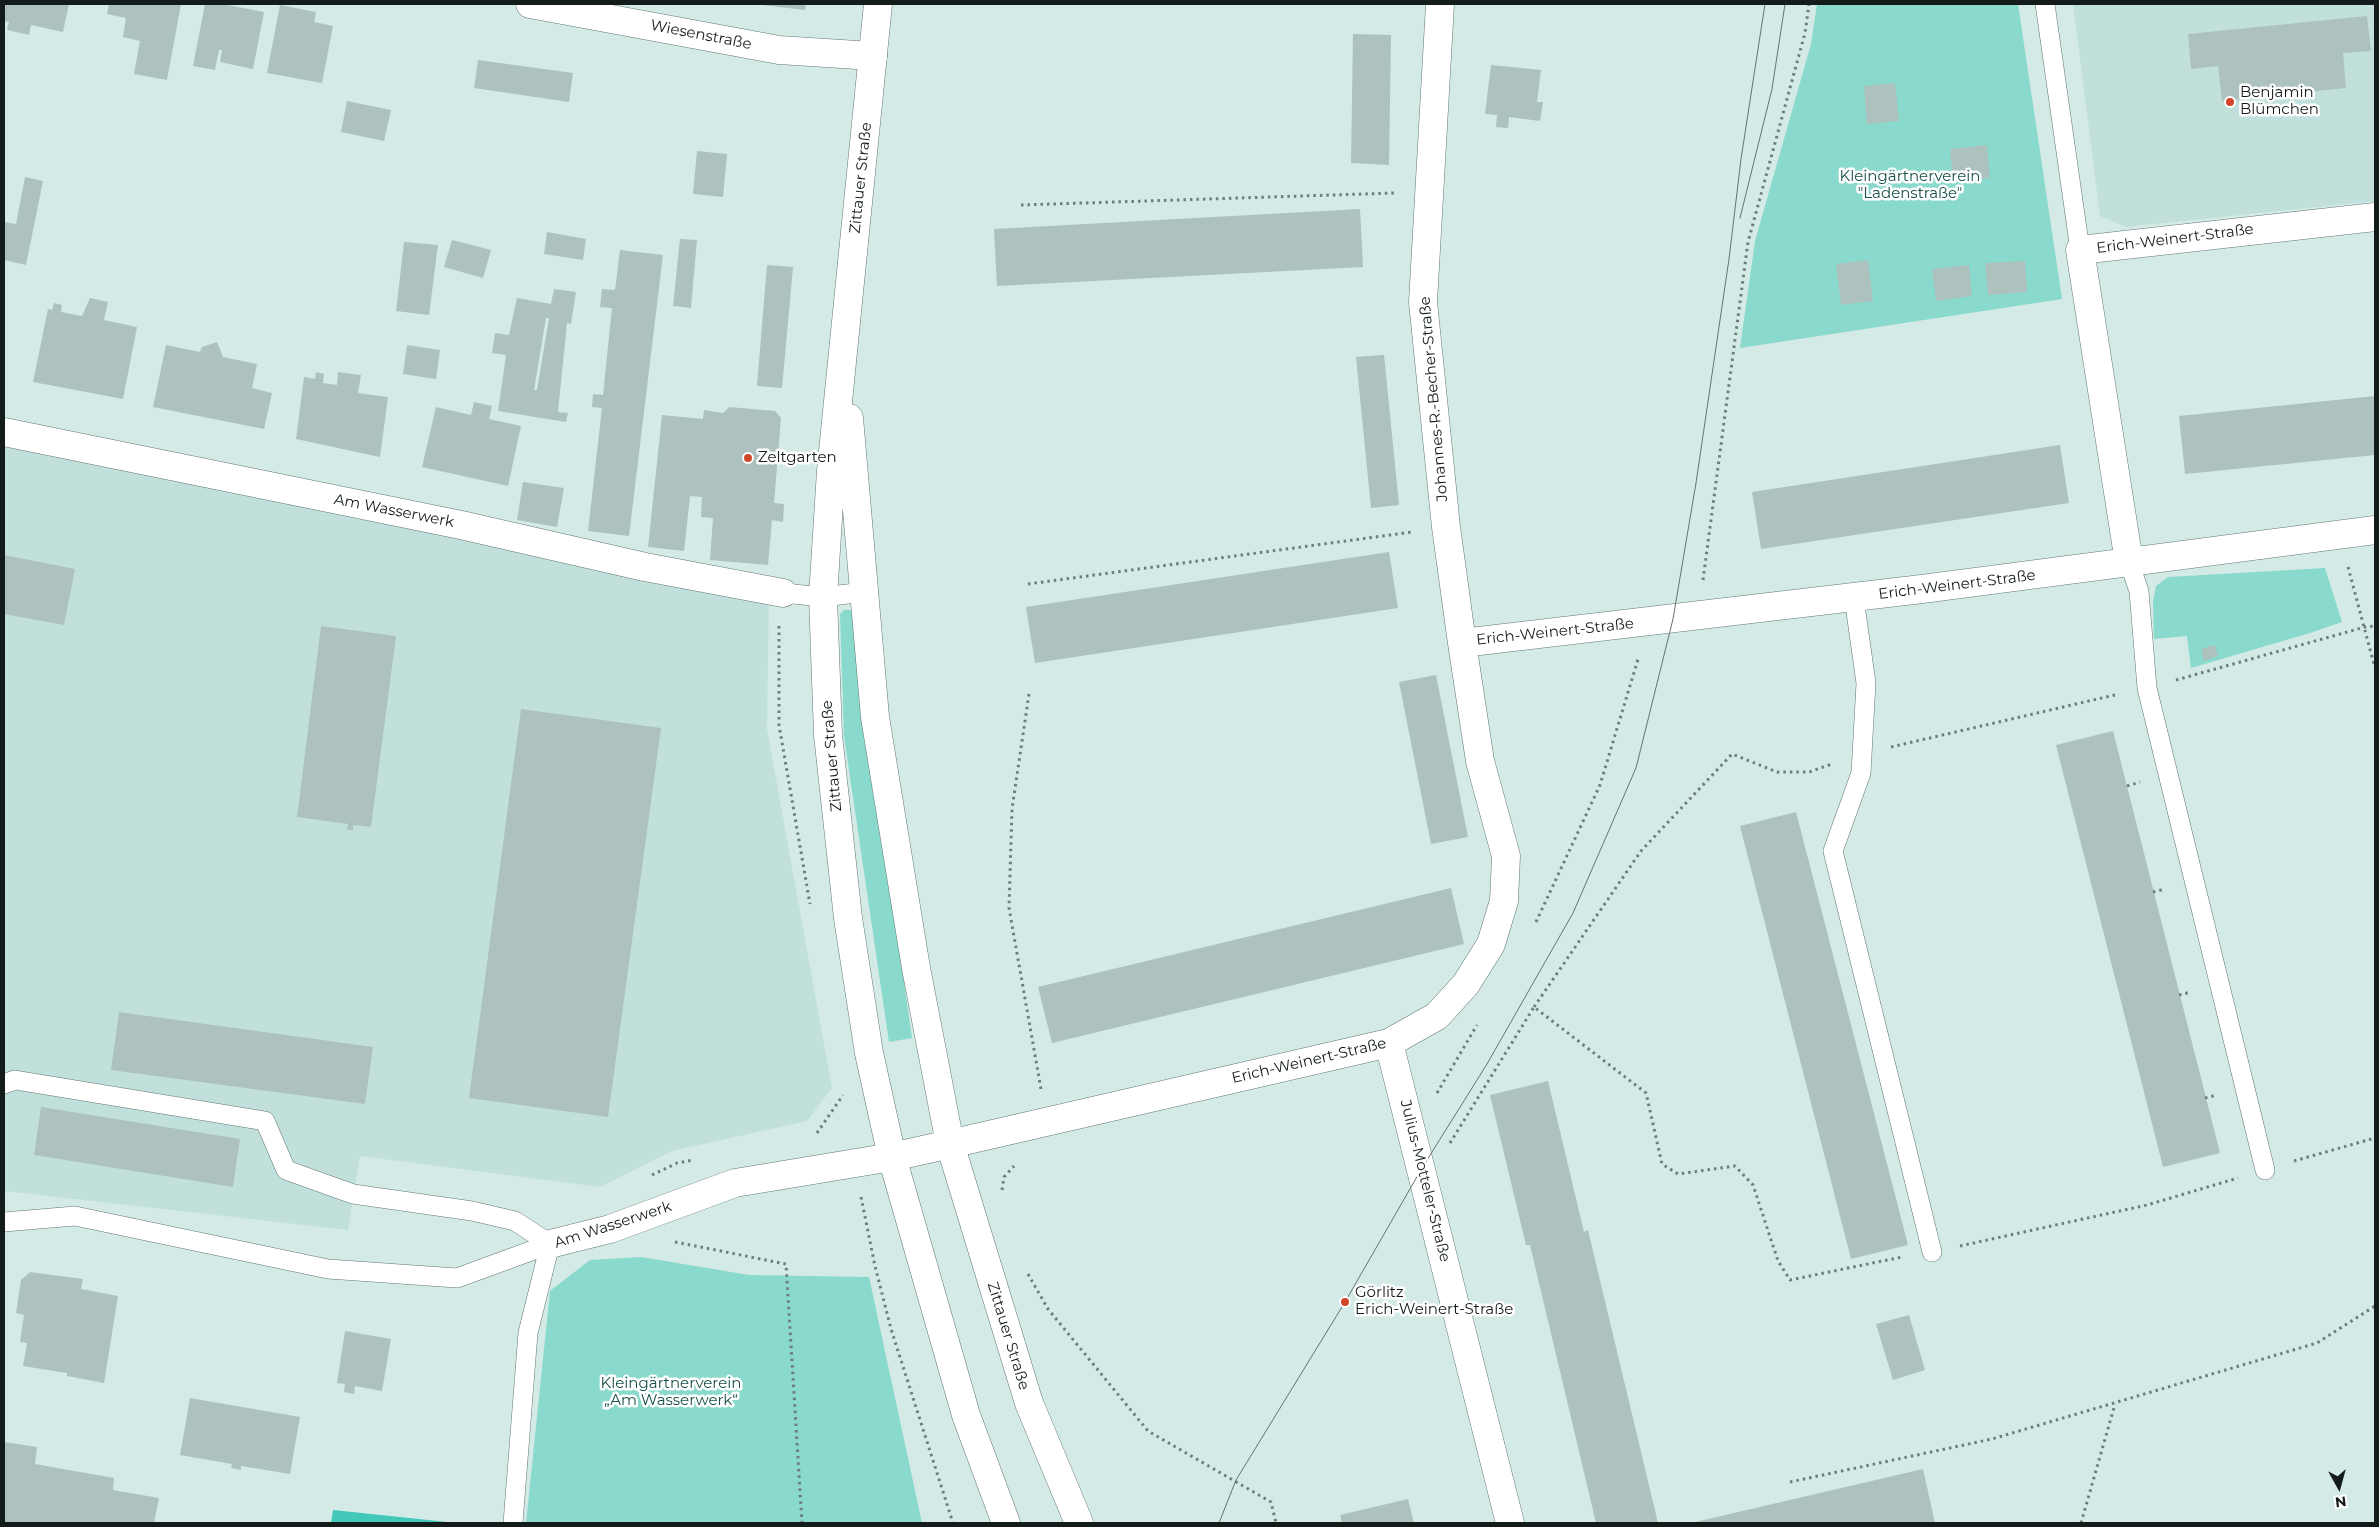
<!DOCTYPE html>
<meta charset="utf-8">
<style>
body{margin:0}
#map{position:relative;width:2379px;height:1527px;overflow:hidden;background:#d4eae6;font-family:Montserrat,sans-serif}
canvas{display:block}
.frame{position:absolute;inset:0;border:5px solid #141c1b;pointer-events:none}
.north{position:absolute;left:2314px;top:1462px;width:50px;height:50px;-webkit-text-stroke:4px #fff;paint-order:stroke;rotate:173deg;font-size:14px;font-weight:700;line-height:20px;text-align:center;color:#141c1b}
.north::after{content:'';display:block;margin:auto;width:18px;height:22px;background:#141c1b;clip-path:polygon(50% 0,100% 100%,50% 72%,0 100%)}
</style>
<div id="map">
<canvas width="2379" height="1527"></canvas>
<div class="frame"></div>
<div class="north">N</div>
</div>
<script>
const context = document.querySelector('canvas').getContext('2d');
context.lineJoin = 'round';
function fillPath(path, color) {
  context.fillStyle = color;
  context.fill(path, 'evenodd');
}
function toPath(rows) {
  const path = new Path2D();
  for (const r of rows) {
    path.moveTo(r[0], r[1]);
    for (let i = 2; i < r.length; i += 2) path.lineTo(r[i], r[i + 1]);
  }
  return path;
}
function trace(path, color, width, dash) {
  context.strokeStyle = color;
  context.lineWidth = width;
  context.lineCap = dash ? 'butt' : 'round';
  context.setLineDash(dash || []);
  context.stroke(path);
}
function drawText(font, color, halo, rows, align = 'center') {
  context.font = font + ' Montserrat,sans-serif';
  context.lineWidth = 5;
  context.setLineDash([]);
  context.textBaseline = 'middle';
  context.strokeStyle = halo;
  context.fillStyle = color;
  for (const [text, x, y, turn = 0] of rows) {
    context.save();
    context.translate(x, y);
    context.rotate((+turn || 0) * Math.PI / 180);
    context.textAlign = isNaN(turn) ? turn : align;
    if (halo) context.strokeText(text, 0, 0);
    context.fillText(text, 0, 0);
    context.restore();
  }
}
fillPath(toPath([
 [2073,4,2375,4,2375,201,2126,227,2100,216],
 [4,437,769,594,767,729,832,1088,807,1121,672,1151,600,1187,360,1156,348,1230,4,1191]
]), '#c1e0db');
fillPath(toPath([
 [1817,4,2018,4,2062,299,1740,348,1755,241,1811,44],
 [2325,568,2342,622,2310,633,2191,668,2187,636,2154,639,2153,601,2156,586,2168,577],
 [844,610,850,610,854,613,866,719,912,1038,889,1042,844,736,840,614],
 [641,1257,749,1275,869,1277,922,1523,526,1523,550,1291,590,1260]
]), '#89d9cc');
fillPath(toPath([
 [333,1510,457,1523,331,1523]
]), '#42c8b8');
fillPath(toPath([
 [4,4,69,4,63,32,31,25,29,35,7,30,9,22,4,21],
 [109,4,181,4,167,80,134,74,140,41,123,37,126,18,107,14],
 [205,4,222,4,264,12,253,69,220,62,222,50,219,50,215,70,193,66],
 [754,4,806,4,805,10],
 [280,5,316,12,314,22,333,26,322,83,267,73],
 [2367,16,2371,51,2343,53,2346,88,2222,101,2218,66,2191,69,2188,34],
 [1353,34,1391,35,1389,165,1351,163],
 [478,60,573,73,569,102,474,88],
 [1491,65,1541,70,1537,102,1543,102,1540,121,1509,117,1508,128,1496,127,1497,115,1485,114],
 [1895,83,1899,121,1867,124,1864,86],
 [347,101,391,110,384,141,341,132],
 [1987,145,1990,178,1953,182,1950,149],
 [697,151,727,154,723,197,693,194],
 [25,177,43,181,26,265,4,260,4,222,16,224],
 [1360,209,1363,267,997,286,994,229],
 [547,232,586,239,583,260,544,254],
 [680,239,697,240,691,308,673,306],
 [452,240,491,250,483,278,444,267],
 [404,242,438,245,429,315,396,311],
 [620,250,663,255,629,536,588,531,602,408,592,407,593,394,603,395,612,308,600,307,602,289,615,290],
 [1868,260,1873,301,1841,305,1836,264],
 [2025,261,2027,292,1988,295,1985,263],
 [767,265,793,267,782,388,757,386],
 [1969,265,1972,296,1936,301,1932,269],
 [554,289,576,292,571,324,567,323,558,412,568,413,566,422,498,411,506,355,492,353,495,333,509,335,517,298,551,304],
 [546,318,549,318,537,390,534,390],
 [90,298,108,302,104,320,137,327,123,399,33,382,48,309,52,310,54,303,62,305,61,312,82,316],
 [217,342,223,357,257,364,252,388,272,393,264,429,153,407,166,345,200,352,202,347],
 [407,345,440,350,436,379,403,374],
 [1384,355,1399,505,1371,508,1356,357],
 [316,372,324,374,323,383,337,385,338,372,361,375,358,393,388,397,380,457,296,439,304,377,315,379],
 [2375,396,2375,455,2185,474,2179,416],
 [474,402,492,406,489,419,521,426,508,486,422,467,436,407,471,415],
 [729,407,775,411,781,418,774,503,784,504,783,522,772,520,768,565,710,560,713,518,701,517,702,497,690,496,684,551,648,547,662,415,703,419,704,410,723,413],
 [2060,445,2069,503,1761,549,1752,492],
 [523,482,564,488,557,527,517,520],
 [1389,552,1398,608,1035,663,1026,607],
 [4,555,75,569,64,625,4,614],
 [321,626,396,636,371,827,353,825,353,830,347,830,348,824,297,817],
 [2215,645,2218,656,2204,661,2201,649],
 [1436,675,1468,837,1431,844,1399,682],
 [521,709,661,728,608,1117,469,1098],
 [2113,731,2220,1153,2163,1167,2056,745],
 [1796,812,1908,1245,1851,1259,1740,826],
 [1451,888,1464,944,1052,1043,1038,987],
 [119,1012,373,1047,365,1104,111,1070],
 [1548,1081,1584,1232,1588,1230,1658,1523,1596,1523,1530,1245,1526,1245,1490,1095],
 [41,1107,240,1139,233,1187,34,1155],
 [30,1272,83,1279,81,1289,118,1296,104,1383,67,1376,67,1373,23,1366,27,1343,20,1342,24,1315,16,1313,21,1280],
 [1909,1315,1925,1370,1893,1380,1876,1324],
 [345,1331,391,1339,382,1391,355,1386,354,1394,344,1392,345,1384,337,1383],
 [190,1398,300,1417,290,1474,241,1466,241,1470,231,1468,232,1464,180,1455],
 [4,1442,37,1447,35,1464,114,1478,113,1490,159,1498,154,1523,4,1523],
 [1923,1469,1935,1523,1691,1523],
 [1408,1499,1414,1523,1342,1523,1340,1515]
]), '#adc2be');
const service = toPath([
 [2045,4,2080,250],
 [2129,562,2139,591,2147,688,2265,1170],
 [783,593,823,597,864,592],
 [1854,598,1866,683,1861,773,1833,851,1932,1252],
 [4,1084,15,1080,265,1121,286,1170,353,1194,472,1211,515,1221,550,1244],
 [4,1222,75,1216,328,1269,457,1278,550,1244],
 [513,1523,528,1333,550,1244]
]);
const minor = toPath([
 [530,4,779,50,873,56],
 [4,432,461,525,645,567,783,593],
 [2129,562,2080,250,2375,217],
 [1462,643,1922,589,2375,530],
 [1389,1043,1510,1523],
 [950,1144,1389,1043,1437,1016,1466,984,1491,944,1504,901,1506,856,1480,761,1462,643,1446,527,1423,302,1440,4],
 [550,1244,610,1229,735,1183,892,1157]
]);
const primary = toPath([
 [878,4,831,471,823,597,828,735,848,918,869,1053,892,1157,966,1415,1006,1523],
 [849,418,875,717,916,968,950,1144,1029,1403,1079,1523],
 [892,1157,950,1144]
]);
trace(service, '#637773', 20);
trace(minor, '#637773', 29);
trace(primary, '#637773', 29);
trace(toPath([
 [1021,205,1395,193],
 [2348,567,2375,668],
 [1703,580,1748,242,1805,33,1809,4],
 [1028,584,1412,532],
 [779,626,779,725,810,904],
 [2176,680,2365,627,2375,626],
 [1029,694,1012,809,1009,908,1041,1089],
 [1891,747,2119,694],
 [2127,786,2140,782],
 [2153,892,2165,889],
 [1536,922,1600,785,1639,656],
 [2179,995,2191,992],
 [1534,1007,1641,851,1732,754,1777,772,1809,772,1832,764],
 [1437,1093,1477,1025],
 [2205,1098,2217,1095],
 [817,1133,843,1095],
 [1450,1143,1534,1007,1646,1093,1662,1164,1678,1174,1735,1166,1753,1185,1778,1261,1790,1280,1902,1257],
 [2294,1161,2375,1138],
 [652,1175,677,1163,693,1160],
 [1002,1190,1004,1177,1014,1166],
 [861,1197,875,1266,891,1329,953,1523],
 [675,1242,786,1264,802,1523],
 [1960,1246,2147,1205,2238,1178],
 [1028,1274,1048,1309,1148,1431,1271,1502,1276,1523],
 [1790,1482,1992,1439,2317,1343,2375,1306],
 [2081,1523,2115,1404]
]), '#6e7d7a', 3, [2.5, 4]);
trace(service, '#fff', 19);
trace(minor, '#fff', 28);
trace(primary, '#fff', 28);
trace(toPath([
 [1740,218,1772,89,1785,4],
 [1219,1523,1236,1480,1345,1302,1422,1168,1487,1064,1573,913,1636,768,1673,619,1696,483,1729,259,1741,159,1765,4]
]), '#647270', 1);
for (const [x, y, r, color] of [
 [2230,102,5,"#d14629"],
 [748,458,5,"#d14629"],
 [1345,1302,5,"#d14629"]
]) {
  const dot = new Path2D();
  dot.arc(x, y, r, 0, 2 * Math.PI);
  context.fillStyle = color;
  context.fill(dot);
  trace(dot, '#fff', 2);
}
drawText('15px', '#141c1b', '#fff', [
 ["Wiesenstraße",701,35,11],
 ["Zittauer Straße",861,178,-84],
 ["Erich-Weinert-Straße",2175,239,-7],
 ["Johannes-R.-Becher-Straße",1434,399,-95],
 ["Am Wasserwerk",394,511,11],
 ["Erich-Weinert-Straße",1957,585,-7],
 ["Erich-Weinert-Straße",1555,632,-6],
 ["Zittauer Straße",832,756,-95],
 ["Erich-Weinert-Straße",1309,1061,-13],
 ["Julius-Motteler-Straße",1425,1181,76],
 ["Am Wasserwerk",613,1225,-18],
 ["Zittauer Straße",1008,1336,73]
]);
drawText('15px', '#141c1b', '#fff', [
 ["Benjamin",2240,93],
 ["Blümchen",2240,110],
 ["Zeltgarten",758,458],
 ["Görlitz",1355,1293],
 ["Erich-Weinert-Straße",1355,1310]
], 'left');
drawText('15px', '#174f48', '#fff', [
 ["Kleingärtnerverein",1910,177],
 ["\"Ladenstraße\"",1910,194],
 ["Kleingärtnerverein",671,1384],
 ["„Am Wasserwerk“",671,1401]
]);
</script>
